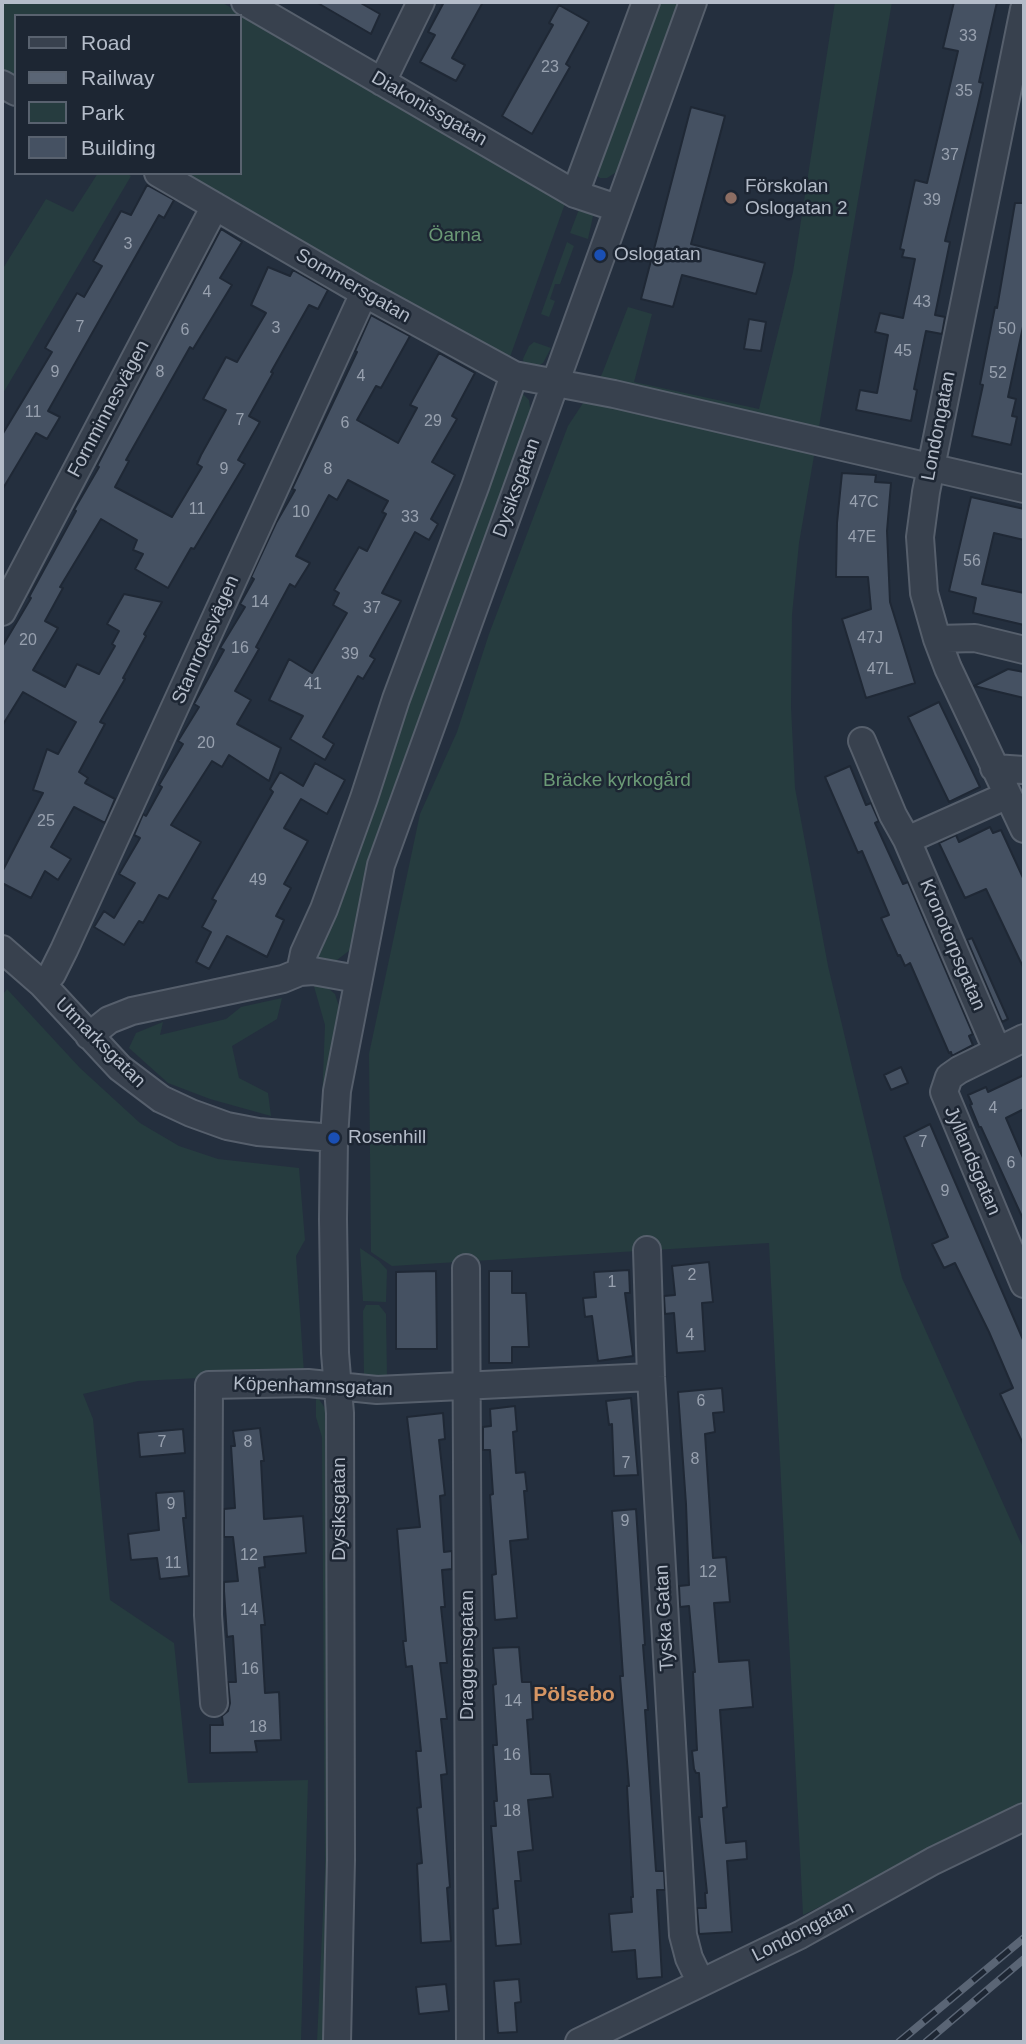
<!DOCTYPE html>
<meta charset="utf-8">
<style>
body{margin:0}
#map{position:relative;width:1026px;height:2044px;overflow:hidden;background:#242f3e;font-family:Arial,sans-serif}
canvas{display:block}
.frame{position:absolute;inset:0;border:4px solid #b4bcc9;pointer-events:none}
.legend{position:absolute;left:14px;top:14px;width:228px;height:161px;box-sizing:border-box;background:#1d2633;border:2px solid #59626f;margin:0;padding:9px 12px;list-style:none;font-size:21px;color:#b4bcc9}
.legend li{display:flex;align-items:center;gap:14px;height:35px}
.legend b{width:35px;border:2px solid #59626f}
</style>
<div id="map">
<canvas width="1026" height="2044"></canvas>
<div class="frame"></div>
<ul class="legend">
<li><b style="height:9px;background:#38414e"></b>Road</li>
<li><b style="height:9px;background:#5a6575"></b>Railway</li>
<li><b style="height:19px;background:#263c3f"></b>Park</li>
<li><b style="height:19px;background:#455162"></b>Building</li>
</ul>
</div>
<script>
const context = document.querySelector('canvas').getContext('2d');
context.lineJoin = 'round';
function fillPath(path, color) {
  context.fillStyle = color;
  context.fill(path, 'evenodd');
}
function toPath(rows) {
  const path = new Path2D();
  for (const r of rows) {
    path.moveTo(r[0], r[1]);
    for (let i = 2; i < r.length; i += 2) path.lineTo(r[i], r[i + 1]);
  }
  return path;
}
function trace(path, color, width, dash) {
  context.strokeStyle = color;
  context.lineWidth = width;
  context.lineCap = dash ? 'butt' : 'round';
  context.setLineDash(dash || []);
  context.stroke(path);
}
function drawText(font, color, halo, rows, align = 'center') {
  context.font = font + ' Arial,sans-serif';
  context.lineWidth = 5;
  context.setLineDash([]);
  context.textBaseline = 'middle';
  context.strokeStyle = halo;
  context.fillStyle = color;
  for (const [text, x, y, turn = 0] of rows) {
    context.save();
    context.translate(x, y);
    context.rotate((+turn || 0) * Math.PI / 180);
    context.textAlign = isNaN(turn) ? turn : align;
    if (halo) context.strokeText(text, 0, 0);
    context.fillText(text, 0, 0);
    context.restore();
  }
}
fillPath(toPath([
 [2,2,221,2,567,198,506,368,174,173,240,173,240,16,16,16,16,81,2,73],
 [659,2,679,2,621,165,615,173,607,178,600,178,596,175],
 [835,2,892,2,799,543,792,615,791,707,795,788,828,966,902,1278,1024,1550,1024,1806,803,1915,769,1243,392,1266,371,1252,369,1054,420,814,457,732,489,634,568,426,602,374,628,307,652,314,634,382,759,409,793,272],
 [98,173,125,173,131,176,2,395,2,270,46,199,73,212],
 [581,204,590,211,593,216,588,239,570,233],
 [567,242,574,246,560,284,555,284,550,299,555,301,549,317,541,314],
 [534,342,551,348,543,363,534,368,524,364,523,359,529,346],
 [519,394,523,394,529,400,531,414,350,950,337,960,330,962,316,960,316,951],
 [313,983,329,989,335,994,340,1010,322,1102,325,1025],
 [7,989,80,1068,140,1123,179,1146,218,1159,299,1168,305,1240,296,1256,304,1373,138,1381,83,1394,93,1419,110,1600,174,1643,188,1783,308,1780,301,2042,2,2042,2,996],
 [282,998,277,1019,232,1046,239,1078,268,1093,271,1116,210,1099,168,1083,129,1048,136,1033,163,1022,160,1035,226,1019,241,1007],
 [360,1248,379,1261,387,1270,386,1302,363,1301],
 [366,1305,379,1305,386,1314,387,1377,364,1375,363,1311],
 [316,1395,327,1411,329,1431,327,2042,317,2042,325,1870,322,1437,316,1417]
]), '#263c3f');
const building = toPath([
 [316,2,359,2,380,14,371,34,316,2],
 [444,2,483,2,452,58,465,65,456,81,420,62,435,35,428,32,444,2],
 [954,2,997,2,979,82,983,83,978,105,945,241,950,242,935,315,945,317,942,334,926,331,914,389,917,390,911,421,856,410,860,390,877,393,888,335,875,332,880,313,903,318,915,259,902,257,904,250,900,249,915,180,927,183,958,51,943,48,954,2],
 [559,5,589,22,566,64,570,67,532,134,502,116,553,25,549,23,559,5],
 [691,107,725,116,691,244,765,263,756,294,682,275,673,307,641,299,691,107],
 [147,185,174,200,164,218,159,215,48,411,60,417,47,439,36,433,2,490,2,435,52,352,45,348,77,293,84,297,102,266,93,261,121,211,131,215,147,185],
 [1015,203,1024,203,1024,322,1008,397,1016,399,1012,416,1017,417,1011,445,972,436,983,385,980,384,995,307,997,308,1015,203],
 [221,229,242,242,220,278,232,285,193,349,190,347,126,460,129,461,115,487,172,517,202,467,197,464,201,455,226,410,203,399,226,357,237,362,266,313,251,305,268,267,290,276,293,270,328,290,318,309,309,305,271,372,273,373,249,416,260,422,238,460,245,464,194,549,191,548,168,588,135,569,143,554,133,550,137,540,101,519,60,587,63,588,45,621,58,628,33,670,65,687,77,664,99,674,115,646,112,644,119,631,107,624,124,594,162,602,144,634,146,636,123,678,125,679,100,722,105,724,79,772,88,778,85,783,115,799,105,823,74,807,51,847,71,859,58,880,45,871,31,898,2,883,2,872,43,793,33,790,47,749,58,754,76,722,23,692,2,726,2,647,31,598,29,597,76,511,74,510,99,467,97,466,221,229],
 [371,315,410,336,381,388,376,386,357,420,398,443,417,408,410,405,439,353,475,373,452,416,457,419,432,462,455,475,431,519,438,524,429,540,415,532,382,593,401,601,370,656,375,659,363,679,358,676,323,737,334,744,325,760,290,739,303,716,269,700,289,659,312,673,347,613,333,605,339,593,334,590,359,547,367,551,386,514,382,512,388,501,348,480,337,500,329,495,296,556,310,563,295,587,290,584,256,647,259,649,235,691,251,700,237,724,281,748,269,781,229,755,222,767,212,761,171,825,201,842,168,899,159,895,143,923,139,921,124,945,94,927,104,911,114,918,135,883,119,874,140,838,134,835,143,814,146,816,162,787,159,785,183,744,178,741,199,707,194,704,224,650,220,648,245,607,240,604,254,579,251,577,276,523,295,490,292,489,357,352,355,351,371,315],
 [749,319,766,322,761,351,744,349,749,319],
 [842,473,876,475,875,482,891,483,887,531,890,602,915,683,866,698,842,619,871,609,868,577,836,577,837,523,842,473],
 [971,497,1024,509,1024,540,994,533,982,584,1024,593,1024,625,973,613,976,598,949,591,971,497],
 [1008,669,1024,672,1024,698,974,686,1008,669],
 [939,702,980,787,949,802,908,717,939,702],
 [315,763,345,780,327,814,301,799,284,828,308,841,284,884,291,888,276,916,284,920,267,957,227,936,209,969,196,962,211,932,202,927,216,901,212,899,273,792,270,789,280,772,303,786,315,763],
 [850,766,866,805,871,803,879,821,875,823,903,884,908,882,973,1034,969,1036,973,1045,952,1056,951,1052,949,1053,910,963,905,966,900,955,898,956,881,918,889,915,862,851,858,853,825,777,850,766],
 [990,827,993,833,1001,830,1024,880,1024,969,986,889,965,898,939,843,956,835,959,842,990,827],
 [972,938,1008,1019,1002,1022,967,940,972,938],
 [901,1067,908,1083,891,1090,884,1075,901,1067],
 [1024,1075,1024,1109,1006,1118,1024,1160,1024,1221,981,1127,979,1127,970,1105,972,1104,968,1095,986,1087,988,1092,1024,1075],
 [930,1124,1024,1342,1024,1446,1000,1394,1013,1388,989,1332,955,1263,944,1268,932,1244,948,1237,904,1137,930,1124],
 [709,1262,713,1302,702,1303,705,1351,677,1353,674,1313,665,1314,664,1296,675,1295,672,1266,709,1262],
 [629,1270,630,1293,625,1293,633,1356,598,1361,592,1316,585,1317,583,1298,596,1297,594,1272,629,1270],
 [436,1271,437,1349,396,1349,396,1272,436,1271],
 [489,1271,512,1271,512,1293,526,1293,529,1347,512,1347,512,1363,489,1363,489,1271],
 [722,1388,724,1412,713,1413,715,1432,705,1434,713,1558,726,1557,730,1602,714,1603,719,1662,749,1660,753,1707,720,1710,727,1807,723,1808,726,1843,746,1841,747,1859,727,1861,732,1932,699,1934,697,1908,706,1908,705,1893,707,1893,699,1817,702,1817,699,1773,696,1773,694,1769,692,1751,697,1750,693,1672,695,1672,689,1606,680,1607,679,1586,689,1585,686,1504,678,1392,722,1388],
 [631,1398,638,1475,614,1476,612,1424,609,1425,606,1401,631,1398],
 [515,1406,517,1431,513,1432,516,1473,525,1472,527,1491,524,1491,528,1539,510,1541,517,1618,495,1620,492,1575,496,1574,490,1495,493,1494,490,1450,483,1450,483,1427,491,1426,490,1409,515,1406],
 [443,1413,445,1439,439,1440,445,1495,440,1496,444,1552,452,1551,452,1569,442,1570,445,1607,441,1607,447,1663,440,1663,447,1719,441,1719,447,1774,441,1775,450,1887,447,1888,451,1941,421,1943,417,1864,422,1863,417,1808,421,1807,416,1751,421,1751,412,1666,406,1667,403,1641,406,1641,397,1529,420,1527,407,1417,443,1413],
 [260,1428,264,1461,261,1461,264,1519,303,1516,306,1553,264,1557,265,1567,259,1568,265,1625,261,1625,265,1693,279,1692,281,1740,255,1741,257,1752,210,1753,210,1725,223,1725,222,1716,228,1711,230,1703,228,1682,236,1682,233,1636,227,1637,224,1591,224,1582,238,1581,233,1537,224,1537,224,1509,235,1508,231,1446,235,1446,233,1431,260,1428],
 [183,1429,185,1453,140,1457,138,1433,183,1429],
 [184,1491,186,1518,183,1518,189,1576,160,1579,157,1558,131,1560,128,1534,159,1530,156,1493,184,1491],
 [636,1509,645,1645,643,1645,648,1710,645,1710,656,1871,664,1871,665,1890,657,1890,662,1977,637,1979,635,1950,612,1952,609,1914,632,1912,631,1897,633,1897,627,1786,629,1786,620,1676,623,1676,612,1511,636,1509],
 [519,1647,522,1682,531,1682,533,1719,527,1720,531,1774,550,1774,553,1797,528,1800,533,1850,518,1852,521,1881,515,1881,521,1944,496,1946,493,1909,498,1908,491,1826,496,1826,494,1801,497,1801,493,1745,497,1745,493,1685,496,1684,493,1648,519,1647],
 [519,1979,521,2002,515,2003,517,2032,498,2033,494,1981,519,1979],
 [446,1984,449,2011,419,2014,416,1987,446,1984]
]);
fillPath(building, '#455162');
trace(building, '#1f2835', 2);
const minor = toPath([
 [245,2,575,194,617,208],
 [1024,9,926,492,920,537,924,593,937,639,948,668,1024,829],
 [382,82,421,2],
 [2,84,16,92],
 [158,173,364,293,514,375,614,394,1024,489],
 [575,194,646,2],
 [2,612,215,206],
 [937,639,975,638,1024,650],
 [862,741,893,815,907,840,997,1050],
 [994,768,1024,770],
 [907,840,1008,795],
 [2,949,42,984,120,1068,161,1099,191,1113,227,1126,258,1132,334,1138],
 [300,972,304,953,324,909,364,798,396,699,475,487,514,375],
 [42,984,52,974,64,950,364,293],
 [89,1036,109,1020,132,1011,283,979,300,972,313,971,357,979],
 [1024,1038,959,1070,949,1077,944,1092,1024,1284],
 [647,1250,651,1377,683,1935,689,1958,701,1983],
 [466,1268,470,2042],
 [214,1703,208,1615,209,1385,308,1383,377,1390,651,1377],
 [337,2042,341,1860,340,1413,335,1353,333,1219,334,1138,337,1091,381,865,693,2],
 [579,2042,800,1935,933,1861,1024,1817]
]);
trace(minor, '#565f6c', 30);
trace(minor, '#38414e', 26);
const rail = toPath([
 [899,2042,1024,1938],
 [926,2042,1024,1959]
]);
trace(rail, '#5a6575', 8);
trace(rail, '#1d2633', 5, [16]);
for (const [x, y, r, color] of [
 [731,198,7,"#8d6e63"],
 [600,255,7,"#1a4fb4"],
 [334,1138,7,"#1a4fb4"]
]) {
  const dot = new Path2D();
  dot.arc(x, y, r, 0, 2 * Math.PI);
  context.fillStyle = color;
  context.fill(dot);
  trace(dot, '#1d2633', 2.5);
}
drawText('16px', '#98a1af', null, [
 ["33",968,37],
 ["23",550,68],
 ["35",964,92],
 ["37",950,156],
 ["39",932,201],
 ["3",128,245],
 ["4",207,293],
 ["43",922,303],
 ["7",80,328],
 ["3",276,329],
 ["50",1007,330],
 ["6",185,331],
 ["45",903,352],
 ["9",55,373],
 ["8",160,373],
 ["52",998,374],
 ["4",361,377],
 ["11",33,413],
 ["7",240,421],
 ["29",433,422],
 ["6",345,424],
 ["9",224,470],
 ["8",328,470],
 ["47C",864,503],
 ["11",197,510],
 ["10",301,513],
 ["33",410,518],
 ["47E",862,538],
 ["56",972,562],
 ["14",260,603],
 ["37",372,609],
 ["47J",870,639],
 ["20",28,641],
 ["16",240,649],
 ["39",350,655],
 ["47L",880,670],
 ["41",313,685],
 ["20",206,744],
 ["25",46,822],
 ["49",258,881],
 ["4",993,1109],
 ["7",923,1143],
 ["6",1011,1164],
 ["9",945,1192],
 ["2",692,1276],
 ["1",612,1283],
 ["4",690,1336],
 ["6",701,1402],
 ["7",162,1443],
 ["8",248,1443],
 ["8",695,1460],
 ["7",626,1464],
 ["9",171,1505],
 ["9",625,1522],
 ["12",249,1556],
 ["11",173,1564],
 ["12",708,1573],
 ["14",249,1611],
 ["16",250,1670],
 ["14",513,1702],
 ["18",258,1728],
 ["16",512,1756],
 ["18",512,1812]
]);
drawText('19px', '#b4bcc9', '#1d2633', [
 ["Diakonissgatan",429,109,30],
 ["Sommersgatan",353,286,30],
 ["Fornminnesvägen",109,409,-62],
 ["Londongatan",939,426,-79],
 ["Dysiksgatan",517,488,-70],
 ["Stamrotesvägen",206,640,-66],
 ["Kronotorpsgatan",952,945,67],
 ["Utmarksgatan",100,1043,45],
 ["Jyllandsgatan",972,1161,67],
 ["Köpenhamnsgatan",313,1387,2],
 ["Dysiksgatan",340,1509,-90],
 ["Tyska Gatan",665,1618,-93],
 ["Draggensgatan",468,1655,-90],
 ["Londongatan",803,1932,-27]
]);
drawText('19px', '#b4bcc9', '#1d2633', [
 ["Förskolan",745,187],
 ["Oslogatan 2",745,209],
 ["Oslogatan",614,255],
 ["Rosenhill",348,1138]
], 'left');
drawText('19px', '#6b9a76', '#1d2633', [
 ["Öarna",455,236],
 ["Bräcke kyrkogård",617,781]
]);
drawText('bold 21px', '#d59563', '#1d2633', [
 ["Pölsebo",574,1695]
]);
</script>
